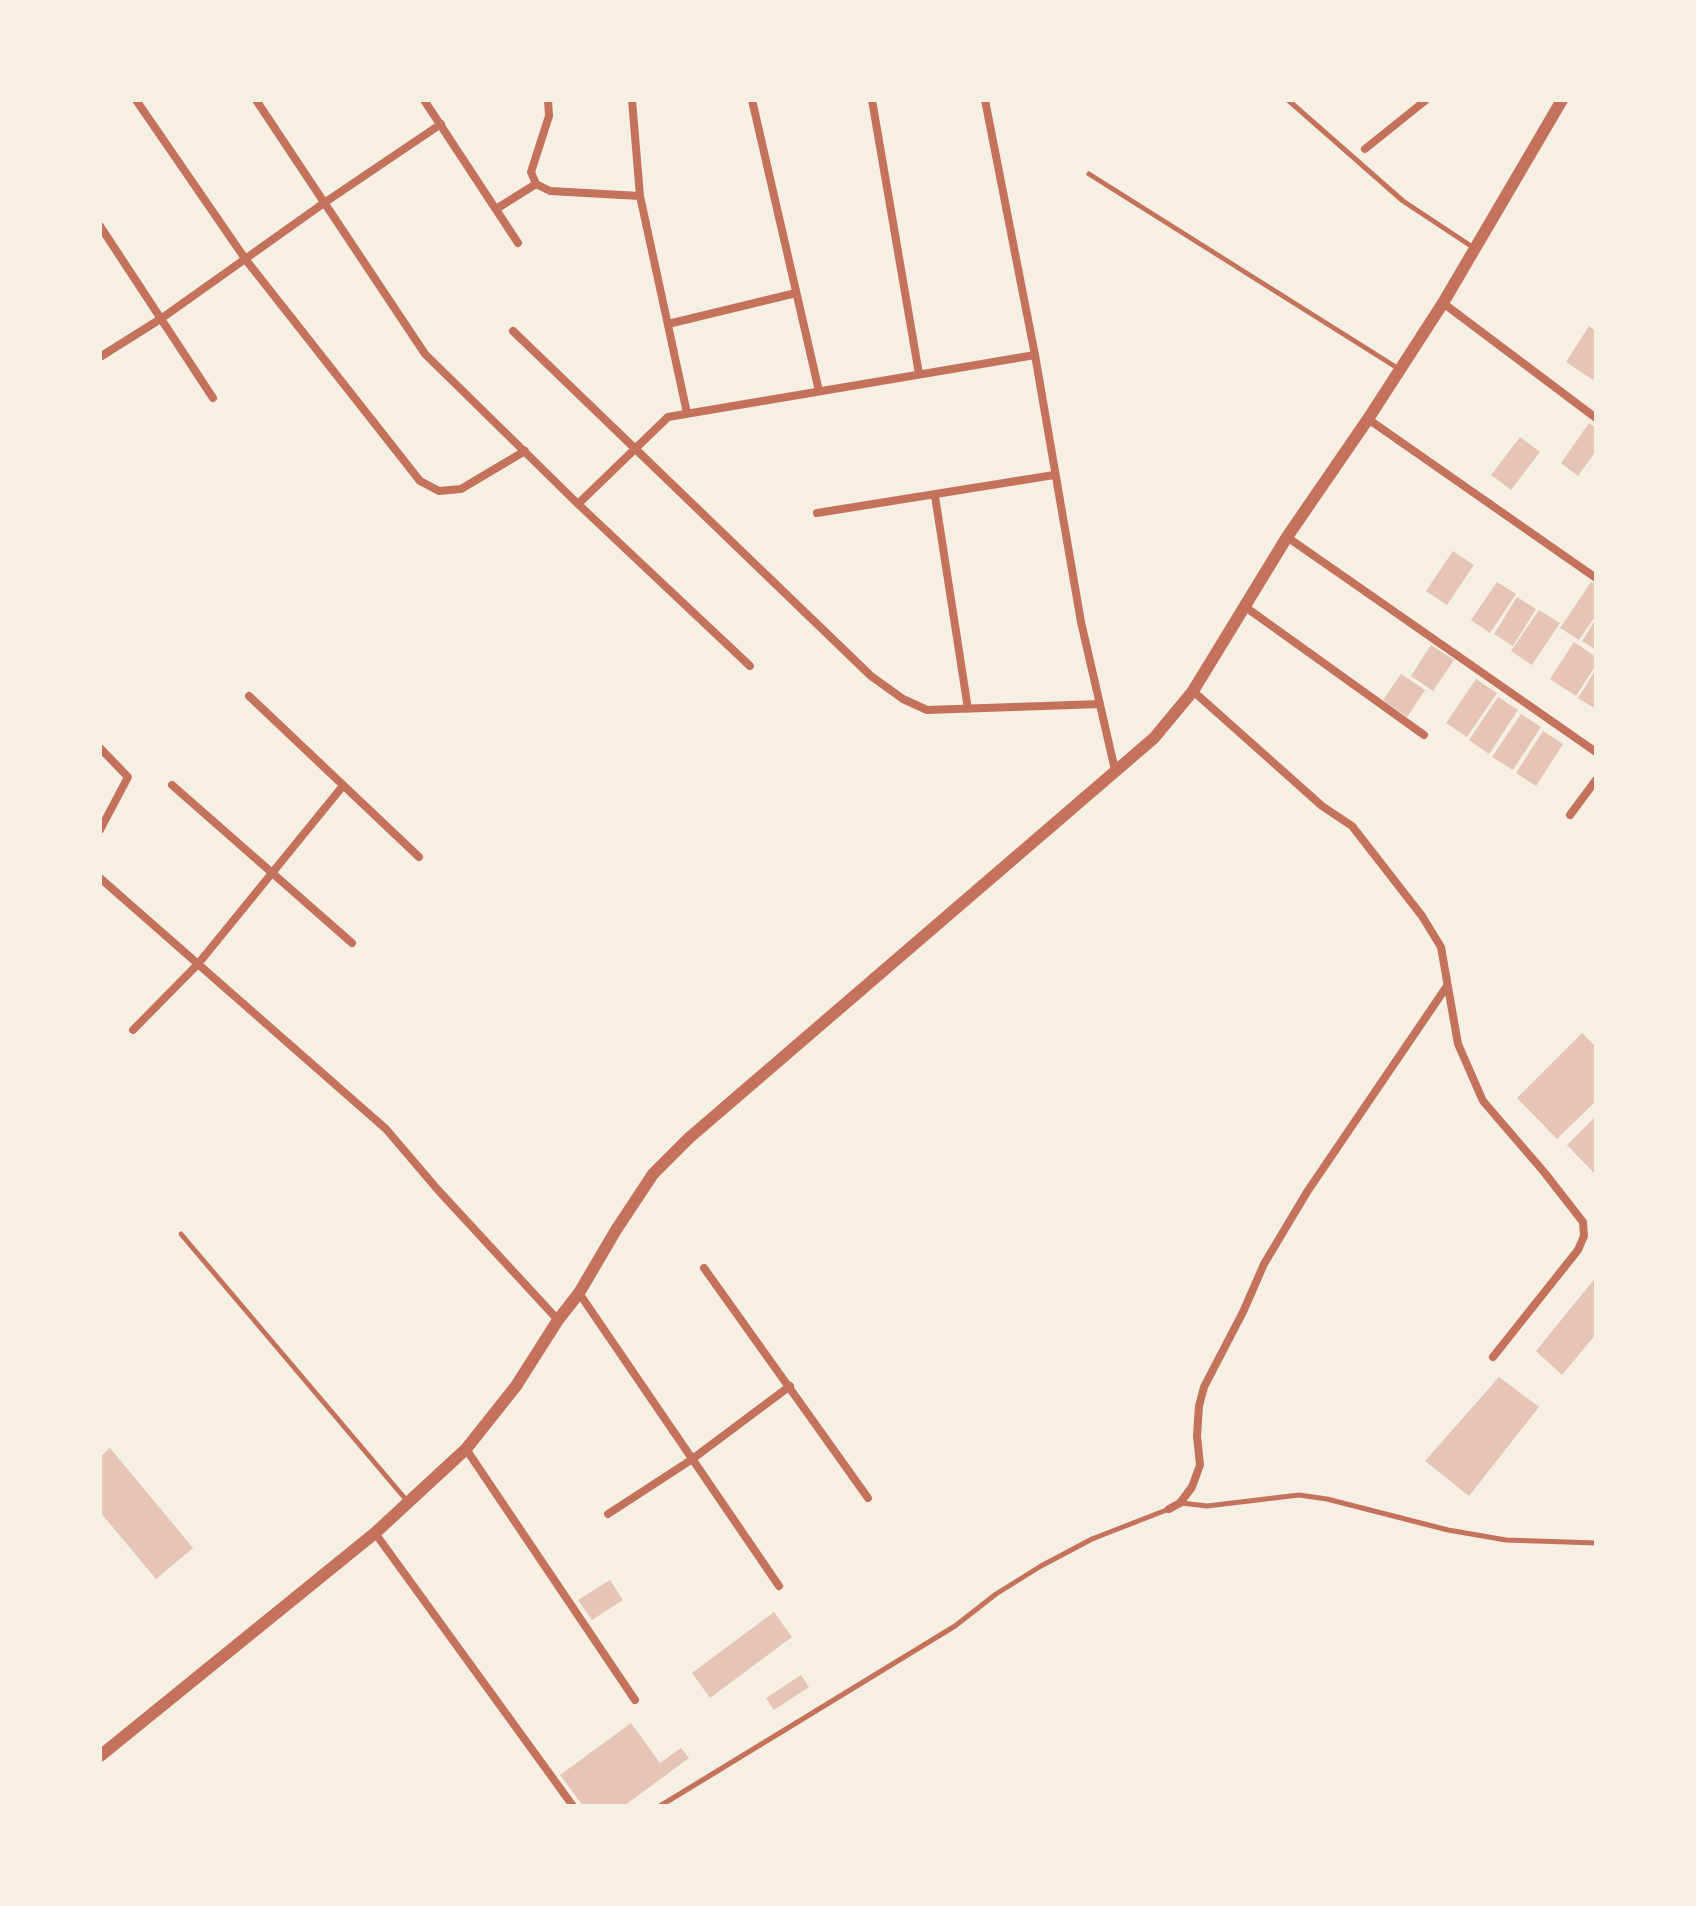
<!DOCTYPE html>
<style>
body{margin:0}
#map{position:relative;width:1696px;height:1906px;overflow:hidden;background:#f6efe4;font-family:"Sofia Sans Condensed",sans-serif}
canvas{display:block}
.frame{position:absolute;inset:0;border:102px solid #f6efe4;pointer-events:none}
</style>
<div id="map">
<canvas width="1696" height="1906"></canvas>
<div class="frame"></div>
</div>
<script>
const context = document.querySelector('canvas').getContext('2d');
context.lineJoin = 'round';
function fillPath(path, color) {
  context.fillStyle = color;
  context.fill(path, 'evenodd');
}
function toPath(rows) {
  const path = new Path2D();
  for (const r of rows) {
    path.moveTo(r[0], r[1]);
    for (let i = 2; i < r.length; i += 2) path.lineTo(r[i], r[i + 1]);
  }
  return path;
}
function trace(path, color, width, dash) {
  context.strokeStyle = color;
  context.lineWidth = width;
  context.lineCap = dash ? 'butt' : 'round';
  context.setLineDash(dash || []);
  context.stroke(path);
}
fillPath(toPath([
 [1589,326,1596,331,1596,375,1593,380,1566,362],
 [1589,423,1596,428,1596,451,1578,476,1561,463],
 [1520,437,1540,452,1511,490,1491,475],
 [1453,551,1474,565,1447,605,1426,591],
 [1497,582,1516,594,1490,633,1471,620],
 [1591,582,1596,585,1596,615,1579,640,1560,628],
 [1517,597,1536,609,1513,646,1494,634],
 [1539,610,1560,623,1532,665,1511,651],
 [1596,619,1596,650,1582,641],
 [1574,642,1596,657,1596,665,1576,696,1550,679],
 [1431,645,1454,660,1433,691,1411,676],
 [1596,669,1596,709,1578,698],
 [1401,674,1425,690,1407,717,1383,700],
 [1476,679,1497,693,1467,737,1446,723],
 [1498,697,1518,710,1489,754,1469,740],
 [1521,714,1541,727,1513,770,1492,757],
 [1543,731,1563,744,1536,786,1516,773],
 [1582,1033,1596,1047,1596,1101,1557,1139,1517,1098],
 [1596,1116,1596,1175,1567,1145],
 [1596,1277,1596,1334,1562,1375,1536,1351],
 [1499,1377,1539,1407,1469,1496,1425,1461],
 [110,1448,193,1548,156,1579,100,1512,100,1457],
 [610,1580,623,1600,592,1620,578,1600],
 [774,1612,792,1637,710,1698,692,1673],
 [801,1675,809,1687,774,1710,766,1698],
 [631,1723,660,1763,681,1748,689,1758,624,1806,583,1806,560,1775]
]), '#e6c5b7');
trace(toPath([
 [1288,100,1403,201,1474,248],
 [1089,174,1399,369],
 [181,1234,408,1502],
 [1181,1503,1207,1506,1299,1495,1327,1499,1448,1530,1506,1540,1596,1543],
 [660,1806,955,1626,996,1594,1041,1566,1092,1539,1169,1509]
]), '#c5725c', 5);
trace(toPath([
 [136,100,246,260,420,481,439,491,461,489,525,451],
 [256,100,425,354,578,504,750,666],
 [424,100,518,243],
 [548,100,549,116,531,172,536,184,550,191,640,196],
 [632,100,640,196,687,413],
 [752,100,819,391],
 [872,100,919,374],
 [985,100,1035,355,1081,622,1115,770],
 [1365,149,1426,100],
 [496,209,536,184],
 [100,226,213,398],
 [1443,303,1596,418],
 [668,324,796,293],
 [513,331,871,676,903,699,927,710,1100,704],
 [100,357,162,318,324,203,441,124],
 [1368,419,1596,578],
 [935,496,968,709],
 [578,504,668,417,1035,355],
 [817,513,1054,475],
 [1287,537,1596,752],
 [1244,606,1424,735],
 [1193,691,1322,806,1352,826,1422,916,1441,947,1458,1044,1483,1101,1544,1172,1583,1222,1584,1236,1578,1250,1493,1357],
 [249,696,419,857],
 [100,748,128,777,100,830],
 [172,785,352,943],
 [1570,815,1596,780],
 [100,878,386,1129,438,1190,558,1320],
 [133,1030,198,964,342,787],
 [704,1268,868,1498],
 [579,1293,779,1586],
 [466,1449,635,1700],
 [1169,1509,1180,1503,1192,1487,1200,1465,1197,1436,1199,1406,1204,1387,1243,1312,1264,1264,1307,1192,1447,986],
 [608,1514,691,1460,790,1386],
 [375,1533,573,1806]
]), '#c5725c', 8);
trace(toPath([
 [100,1756,375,1533,466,1449,516,1386,558,1320,579,1293,616,1230,653,1174,689,1138,1154,738,1193,691,1287,537,1368,419,1443,303,1562,100]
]), '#c5725c', 12);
</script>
